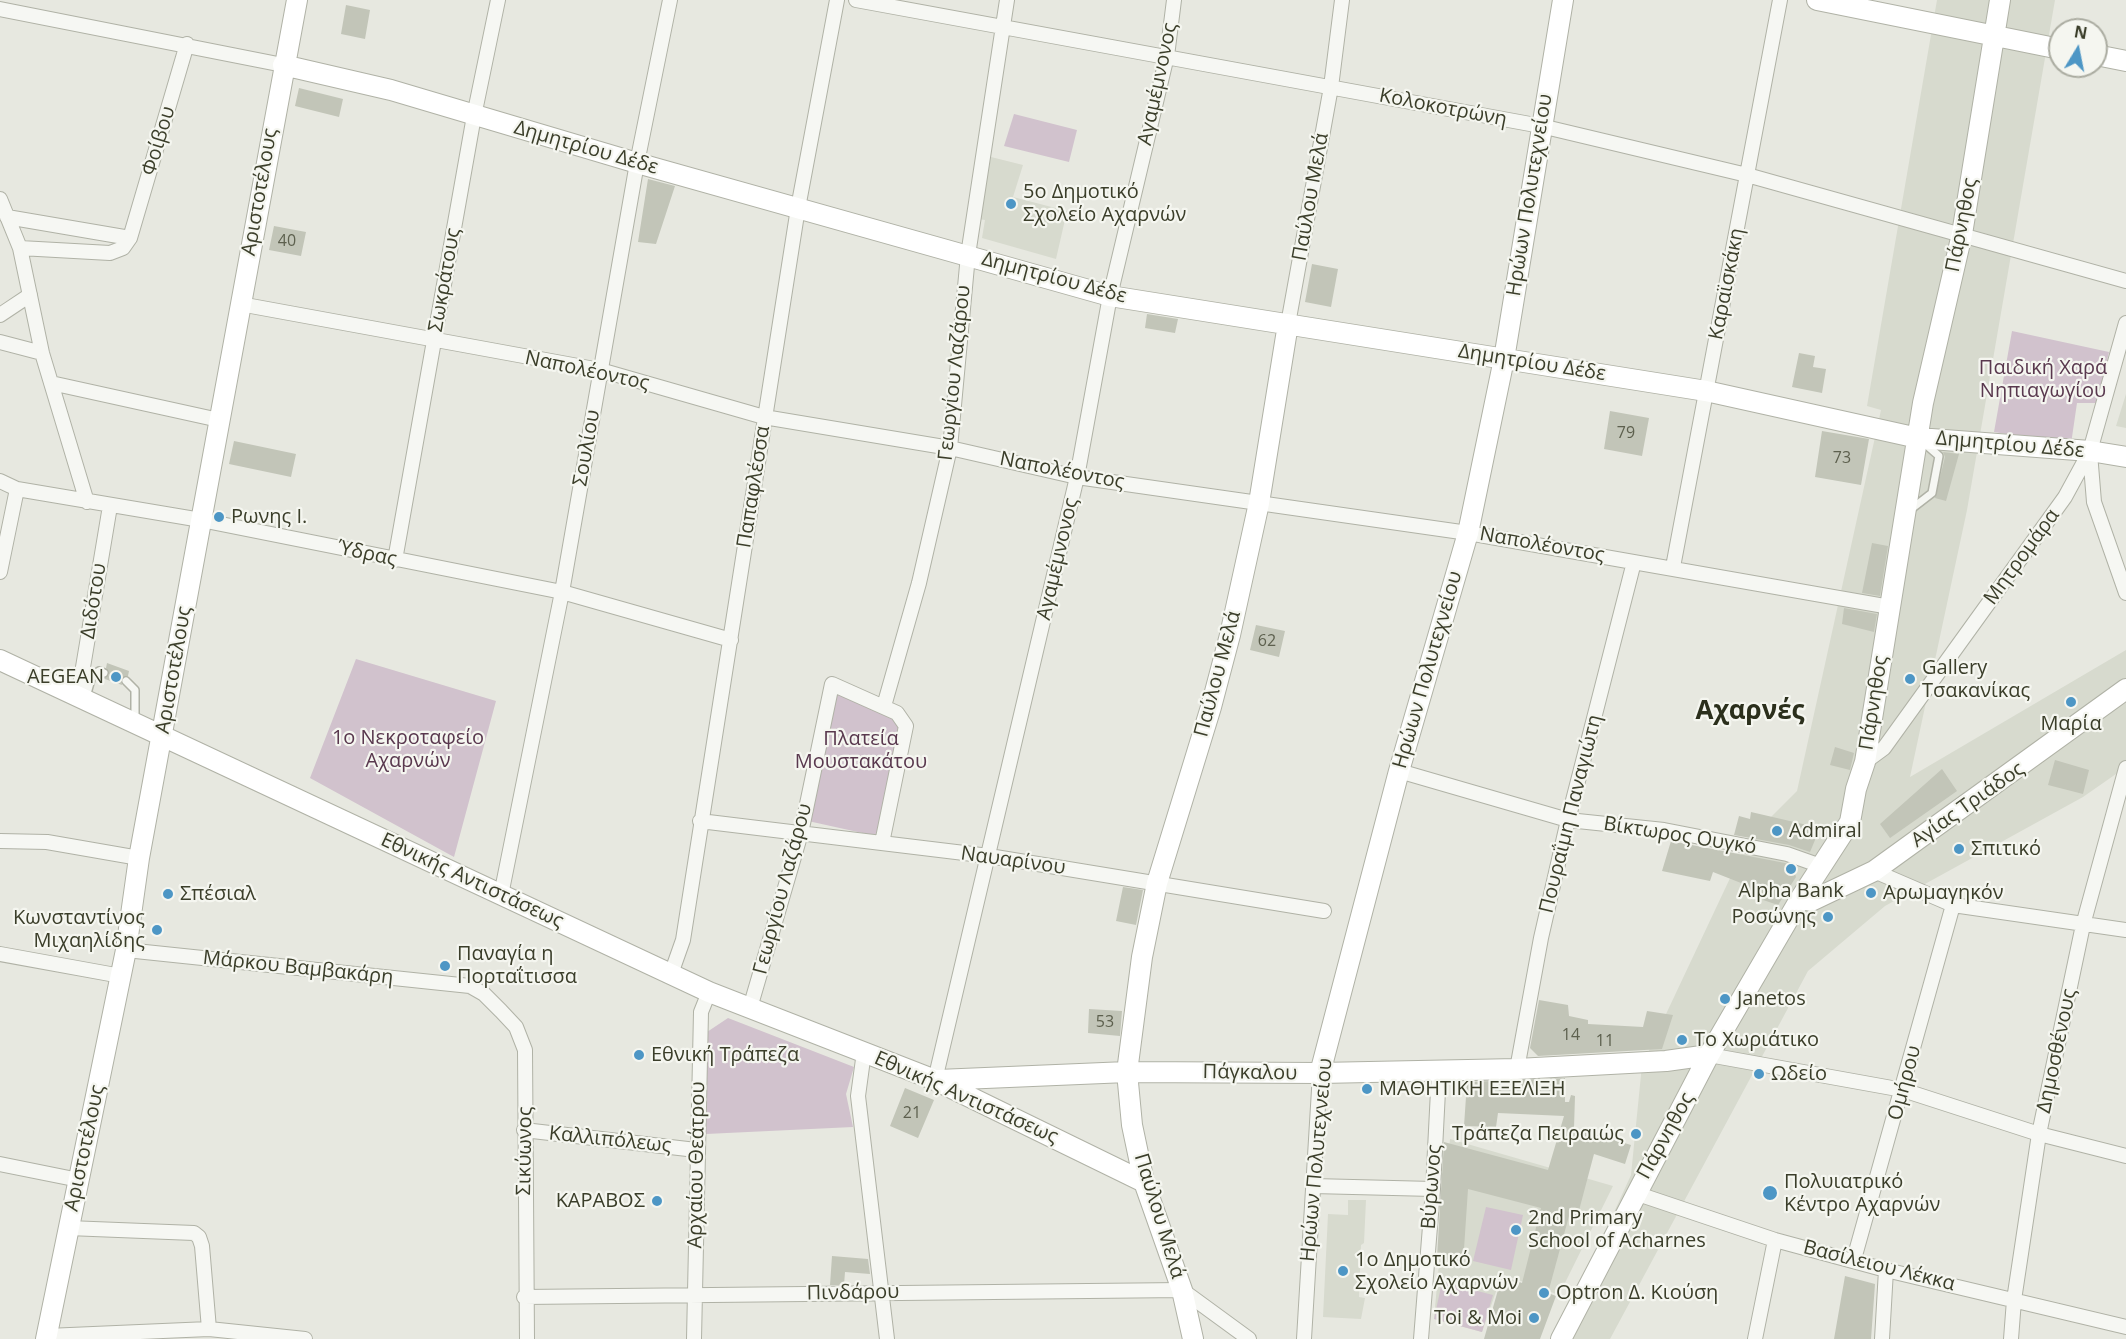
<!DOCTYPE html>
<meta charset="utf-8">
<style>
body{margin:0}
#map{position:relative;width:2126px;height:1339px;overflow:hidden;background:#e7e8e0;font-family:"Open Sans",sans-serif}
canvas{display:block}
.north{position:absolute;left:2048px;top:18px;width:60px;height:60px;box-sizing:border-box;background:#f5f6f0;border:2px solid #abaca1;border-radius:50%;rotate:10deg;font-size:16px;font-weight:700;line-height:24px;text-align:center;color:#3b3e2a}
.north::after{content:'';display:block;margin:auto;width:21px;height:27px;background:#4d96c5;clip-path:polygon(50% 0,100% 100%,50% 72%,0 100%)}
</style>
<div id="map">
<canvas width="2126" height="1339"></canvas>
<div class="north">N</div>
</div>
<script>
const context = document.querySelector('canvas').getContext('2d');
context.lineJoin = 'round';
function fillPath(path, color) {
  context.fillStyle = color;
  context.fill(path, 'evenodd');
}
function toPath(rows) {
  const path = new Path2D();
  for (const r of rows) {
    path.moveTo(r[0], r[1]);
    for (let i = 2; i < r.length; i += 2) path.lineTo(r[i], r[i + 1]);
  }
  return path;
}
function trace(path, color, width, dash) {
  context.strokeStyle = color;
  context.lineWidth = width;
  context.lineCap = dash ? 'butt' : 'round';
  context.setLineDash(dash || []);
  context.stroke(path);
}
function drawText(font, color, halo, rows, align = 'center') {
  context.font = font + ' "Open Sans",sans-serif';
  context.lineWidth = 4.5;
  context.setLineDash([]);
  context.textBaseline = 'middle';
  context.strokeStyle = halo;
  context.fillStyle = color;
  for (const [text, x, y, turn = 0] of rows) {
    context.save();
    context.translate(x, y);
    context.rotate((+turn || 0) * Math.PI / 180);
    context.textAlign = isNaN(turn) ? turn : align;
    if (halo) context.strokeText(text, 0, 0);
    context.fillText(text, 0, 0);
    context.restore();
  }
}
fillPath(toPath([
 [1937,0,2055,0,1967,510,1910,777,2126,650,2126,767,2083,797,1885,906,1808,971,1610,1339,1556,1339,1631,1175,1642,1065,1748,840,1797,791,1881,410,1867,406],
 [991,157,1023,165,1013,197,1067,211,1056,259,982,238,985,220,979,219],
 [2126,394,2126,428,2116,426],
 [1450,1139,1613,1186,1559,1295,1502,1274,1482,1332,1434,1319],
 [1348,1200,1366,1200,1364,1243,1361,1245,1359,1297,1365,1298,1361,1319,1323,1317,1328,1214,1348,1215]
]), '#d7dace');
fillPath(toPath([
 [1014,114,1077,130,1069,162,1004,146],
 [2012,331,2109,352,2097,403,2077,403,2071,444,1994,432],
 [356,659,496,701,454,857,310,778],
 [837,694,891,717,902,733,876,836,808,821],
 [728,1018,854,1067,846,1094,853,1127,706,1134,707,1032],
 [1486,1207,1523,1215,1511,1270,1473,1261],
 [1442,1282,1493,1295,1482,1332,1434,1319]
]), '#d1c2cd');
fillPath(toPath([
 [346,5,370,10,365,39,341,34],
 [299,88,343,99,339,117,295,106],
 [648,179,675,186,656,244,638,242],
 [274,226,306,232,301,256,269,250],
 [1312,264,1338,269,1331,307,1305,302],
 [1147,314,1178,319,1175,333,1145,328],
 [1799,353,1815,356,1813,367,1826,369,1822,393,1792,387],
 [1610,411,1649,418,1642,456,1604,449],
 [1822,431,1869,439,1861,485,1815,477],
 [234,441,296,454,291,477,229,464],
 [1943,452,1959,454,1946,501,1935,498,1945,457],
 [1872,543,1888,546,1880,596,1862,593],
 [1844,608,1877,614,1874,632,1842,624],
 [1256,625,1285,631,1279,657,1250,650],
 [107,663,129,671,128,676,121,679,122,685,102,678,109,675,106,668],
 [1835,747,1854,753,1850,770,1830,765],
 [2055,760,2089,770,2083,794,2048,785],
 [1942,769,1957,791,1890,838,1880,824],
 [1751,812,1820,828,1810,852,1789,845,1734,835,1739,816,1750,819],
 [1671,841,1785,863,1793,866,1796,877,1778,905,1739,892,1741,883,1713,872,1710,881,1662,871],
 [1123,887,1143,890,1136,925,1116,921],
 [1539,1000,1568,1005,1569,1016,1588,1020,1588,1024,1643,1027,1647,1011,1673,1015,1662,1049,1538,1056,1530,1048],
 [1089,1009,1122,1011,1120,1036,1088,1033],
 [1565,1078,1565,1102,1569,1102,1571,1095,1575,1096,1574,1128,1631,1145,1625,1164,1594,1154,1577,1218,1569,1216,1548,1293,1556,1296,1540,1339,1484,1339,1502,1276,1522,1283,1541,1208,1468,1189,1463,1264,1437,1257,1444,1142,1548,1170,1564,1116,1498,1113,1496,1127,1464,1126,1467,1082],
 [905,1088,934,1100,918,1138,890,1126],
 [832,1256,868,1259,870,1274,845,1272,844,1285,830,1285],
 [1845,1276,1875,1284,1871,1339,1834,1339]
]), '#c2c5b8');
const lane = toPath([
 [1910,510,1932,493,1939,456,1924,443],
 [126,681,135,690,135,719],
 [86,697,92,676,99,671,104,673]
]);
const street = toPath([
 [856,0,1541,126,1747,175,2126,281],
 [0,9,283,65],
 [0,199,20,248,42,353,87,502],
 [7,217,130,238],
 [20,248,110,253,123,248,130,238,187,44],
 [240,304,600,370,764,417,950,448,1077,477,1468,533,1890,607],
 [0,315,30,295],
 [1288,324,1331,87,1342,0],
 [0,342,42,353],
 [51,383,219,420],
 [2090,453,2094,502,2126,593],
 [0,481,17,489,201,520,562,592,731,640],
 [395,560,474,116,498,0],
 [1673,567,1780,0],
 [0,572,17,489],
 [78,697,110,506],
 [884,706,919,583,950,448,968,255,1007,0],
 [1865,762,1884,748,2065,497,2090,451,2126,323],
 [1399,771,1568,820,1664,830,1787,854,1821,866],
 [700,821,989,856,1324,911],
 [0,841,47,842,139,858],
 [1874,871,1953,905,2126,930],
 [501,895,562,592,637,163,670,0],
 [126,950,470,986,484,994,501,1011,516,1027,525,1050,527,1339],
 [0,954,121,976],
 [671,974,683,940,798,208,837,0],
 [750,1008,801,833,832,684,897,713,906,726,882,843],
 [864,1052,858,1096,887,1339],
 [1709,1055,1903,1090,2039,1134,2126,1156],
 [1517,1069,1541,938,1568,820,1634,562],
 [935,1080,1077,477,1110,296,1167,56,1174,0],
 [524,1130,696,1150],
 [0,1164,79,1180],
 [1313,1186,1433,1189],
 [1635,1193,1775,1240,1886,1270,2126,1327],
 [68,1228,194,1233,199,1237,202,1246,209,1329],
 [1854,1259,1953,905],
 [524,1297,1182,1290,1249,1339],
 [47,1336,209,1329,305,1339],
 [694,1339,701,1012,709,992],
 [1304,1339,1320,1073],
 [1421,1339,1433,1189,1439,1071],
 [1755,1339,1775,1240],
 [1882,1339,1886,1270],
 [2011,1339,2014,1300,2039,1134,2083,925,2126,768]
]);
const secondary = toPath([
 [1817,0,2060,49],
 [2096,55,2126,61],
 [283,65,391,90,637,163,1110,296,1706,391,1918,438,2090,451,2126,457],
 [0,660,709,992,935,1080,1144,1182],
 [1800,899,1811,901,1874,871,2126,689],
 [1320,1073,1399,771,1468,533,1504,359,1563,0],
 [938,1080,1127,1072,1320,1073,1517,1069,1666,1061,1709,1055],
 [46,1339,126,950,139,858,297,0],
 [1193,1339,1182,1290,1144,1182,1132,1125,1127,1072,1142,957,1157,883,1211,707,1230,635,1259,503,1288,324],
 [1561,1339,1709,1055,1800,899,1850,822,1856,789,1865,762,1923,403,1962,234,2000,0]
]);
trace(lane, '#b0b2a6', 10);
trace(street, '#b0b2a6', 16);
trace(secondary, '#b0b2a6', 22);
trace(lane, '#f6f7f3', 7);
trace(street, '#f6f7f3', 14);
trace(secondary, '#fff', 20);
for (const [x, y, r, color] of [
 [1011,204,6,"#4d96c5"],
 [219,517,6,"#4d96c5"],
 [116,677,6,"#4d96c5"],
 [1910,679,6,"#4d96c5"],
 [2071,702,6,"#4d96c5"],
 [1777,831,6,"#4d96c5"],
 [1959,849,6,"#4d96c5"],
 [1791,869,6,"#4d96c5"],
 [1871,893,6,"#4d96c5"],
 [168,894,6,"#4d96c5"],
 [1828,917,6,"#4d96c5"],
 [157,930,6,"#4d96c5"],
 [445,966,6,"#4d96c5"],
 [1725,999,6,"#4d96c5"],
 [1682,1040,6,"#4d96c5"],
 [639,1055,6,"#4d96c5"],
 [1759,1074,6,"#4d96c5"],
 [1367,1089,6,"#4d96c5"],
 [1636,1134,6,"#4d96c5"],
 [1770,1193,8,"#4d96c5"],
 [657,1201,6,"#4d96c5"],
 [1516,1230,6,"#4d96c5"],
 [1343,1271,6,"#4d96c5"],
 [1544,1293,6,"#4d96c5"],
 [1534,1318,6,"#4d96c5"]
]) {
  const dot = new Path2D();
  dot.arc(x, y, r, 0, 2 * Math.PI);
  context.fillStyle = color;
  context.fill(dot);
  trace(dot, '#f5f6f0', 2);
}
drawText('16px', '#5d604e', null, [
 ["40",287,241],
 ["79",1626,433],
 ["73",1842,458],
 ["62",1267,641],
 ["53",1105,1022],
 ["14",1571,1035],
 ["11",1605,1041],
 ["21",912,1113]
]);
drawText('20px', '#3b3e2a', '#f5f6f0', [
 ["Αγαμέμνονος",1158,84,-78],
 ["Κολοκοτρώνη",1443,108,11],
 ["Φοίβου",159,141,-73],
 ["Δημητρίου Δέδε",586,148,16],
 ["Αριστοτέλους",260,192,-80],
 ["Ηρώων Πολυτεχνείου",1530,195,-81],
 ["Παύλου Μελά",1311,197,-80],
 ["Πάρνηθος",1962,225,-79],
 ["Δημητρίου Δέδε",1054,278,15],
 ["Σωκράτους",445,280,-80],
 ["Καραϊσκάκη",1727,284,-79],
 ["Δημητρίου Δέδε",1532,363,9],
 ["Ναπολέοντος",587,371,12],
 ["Γεωργίου Λαζάρου",955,373,-84],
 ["Δημητρίου Δέδε",2010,445,5],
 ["Σουλίου",587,448,-80],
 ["Ναπολέοντος",1062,471,11],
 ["Παπαφλέσσα",754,487,-81],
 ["Ναπολέοντος",1542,545,10],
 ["Ύδρας",367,554,12],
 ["Μητρομάρα",2022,557,-54],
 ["Αγαμέμνονος",1058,559,-77],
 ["Διδότου",94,601,-81],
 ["Αριστοτέλους",174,670,-80],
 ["Ηρώων Πολυτεχνείου",1428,670,-74],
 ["Παύλου Μελά",1218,674,-75],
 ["Πάρνηθος",1874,703,-81],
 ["Αγίας Τριάδος",1968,805,-35],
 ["Πουραΐμη Παναγιώτη",1571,814,-76],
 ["Βίκτωρος Ουγκό",1680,836,9],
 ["Ναυαρίνου",1013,861,8],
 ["Εθνικής Αντιστάσεως",472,881,25],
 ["Γεωργίου Λαζάρου",783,889,-75],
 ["Μάρκου Βαμβακάρη",298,968,6],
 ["Δημοσθένους",2057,1051,-78],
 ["Πάγκαλου",1250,1073,1],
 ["Ομήρου",1905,1083,-75],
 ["Εθνικής Αντιστάσεως",966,1098,24],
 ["Πάρνηθος",1666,1136,-61],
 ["Καλλιπόλεως",610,1140,6],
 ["Αριστοτέλους",85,1148,-78],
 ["Σικύωνος",525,1151,-89],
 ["Ηρώων Πολυτεχνείου",1317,1160,-85],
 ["Αρχαίου Θεάτρου",697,1165,-89],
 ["Βύρωνος",1432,1187,-86],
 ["Παύλου Μελά",1159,1216,73],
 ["Βασίλειου Λέκκα",1879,1266,14],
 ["Πινδάρου",853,1293,-1]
]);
drawText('20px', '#3b3e2a', '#f5f6f0', [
 ["5ο Δημοτικό",1023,192],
 ["Σχολείο Αχαρνών",1023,215],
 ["Ρωνης Ι.",231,517],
 ["Gallery",1922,668],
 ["Τσακανίκας",1922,691],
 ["AEGEAN",104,677,"right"],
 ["Μαρία",2071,724,"center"],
 ["Admiral",1789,831],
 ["Σπιτικό",1971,849],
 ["Alpha Bank",1791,891,"center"],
 ["Αρωμαγηκόν",1883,893],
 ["Σπέσιαλ",180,894],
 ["Ροσώνης",1816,917,"right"],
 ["Κωνσταντίνος",145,918,"right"],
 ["Μιχαηλίδης",145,941,"right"],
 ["Παναγία η",457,954],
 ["Πορταΐτισσα",457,977],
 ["Janetos",1737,999],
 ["Το Χωριάτικο",1694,1040],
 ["Εθνική Τράπεζα",651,1055],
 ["Ωδείο",1771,1074],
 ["ΜΑΘΗΤΙΚΗ ΕΞΕΛΙΞΗ",1379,1089],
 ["Τράπεζα Πειραιώς",1624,1134,"right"],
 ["Πολυιατρικό",1784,1182],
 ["Κέντρο Αχαρνών",1784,1205],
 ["ΚΑΡΑΒΟΣ",645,1201,"right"],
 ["2nd Primary",1528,1218],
 ["School of Acharnes",1528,1241],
 ["1ο Δημοτικό",1355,1260],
 ["Σχολείο Αχαρνών",1355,1283],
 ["Optron Δ. Κιούση",1556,1293],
 ["Toi & Moi",1522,1318,"right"]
], 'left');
drawText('20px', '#59384e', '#f5f6f0', [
 ["Παιδική Χαρά",2043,368],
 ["Νηπιαγωγίου",2043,391],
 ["1ο Νεκροταφείο",408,738],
 ["Αχαρνών",408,761],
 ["Πλατεία",861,739],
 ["Μουστακάτου",861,762]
]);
drawText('bold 26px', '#2b2f1c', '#f5f6f0', [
 ["Αχαρνές",1750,712]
]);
</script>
